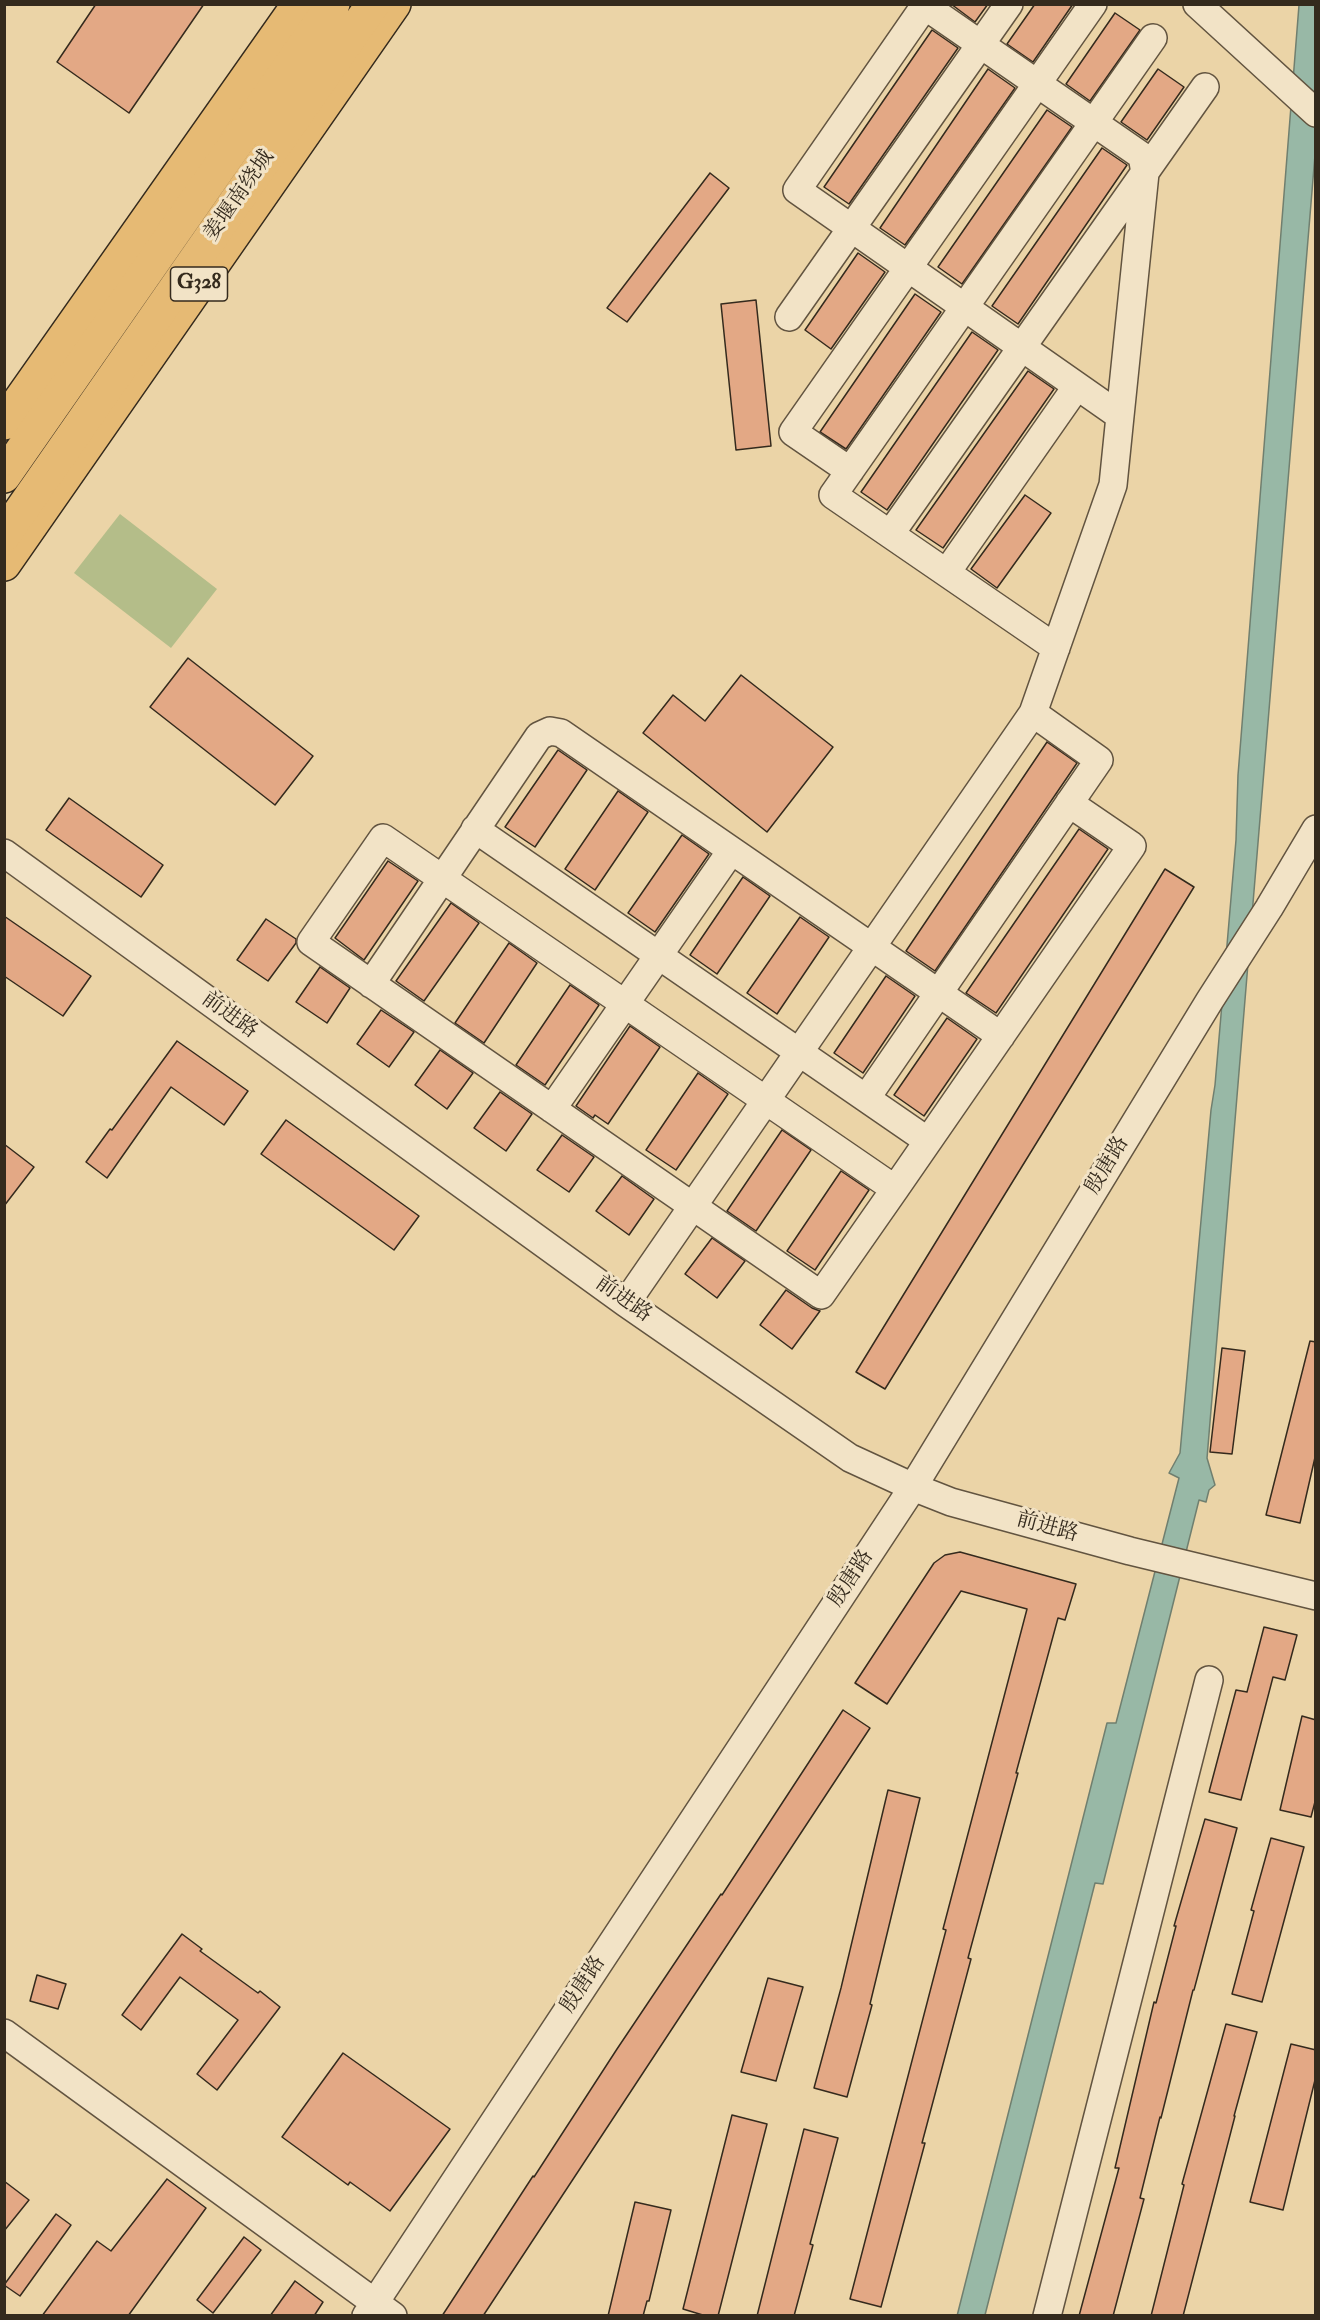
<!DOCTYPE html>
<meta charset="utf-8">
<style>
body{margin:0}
#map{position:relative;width:1320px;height:2320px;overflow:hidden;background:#ebd4a7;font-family:"IM FELL Double Pica",serif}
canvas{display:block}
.frame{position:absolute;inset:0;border:6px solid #342a1d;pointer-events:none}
</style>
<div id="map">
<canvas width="1320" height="2320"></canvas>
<div class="frame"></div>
</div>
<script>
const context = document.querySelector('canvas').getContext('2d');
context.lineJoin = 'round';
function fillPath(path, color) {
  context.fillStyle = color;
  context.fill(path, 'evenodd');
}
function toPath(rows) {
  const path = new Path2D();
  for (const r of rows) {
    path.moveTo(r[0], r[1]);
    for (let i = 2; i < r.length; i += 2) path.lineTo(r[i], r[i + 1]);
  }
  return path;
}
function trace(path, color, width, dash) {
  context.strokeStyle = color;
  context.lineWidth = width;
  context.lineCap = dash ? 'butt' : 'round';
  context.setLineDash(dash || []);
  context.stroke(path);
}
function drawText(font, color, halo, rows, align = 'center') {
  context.font = font + ' "IM FELL Double Pica","Noto Serif SC",serif';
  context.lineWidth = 6;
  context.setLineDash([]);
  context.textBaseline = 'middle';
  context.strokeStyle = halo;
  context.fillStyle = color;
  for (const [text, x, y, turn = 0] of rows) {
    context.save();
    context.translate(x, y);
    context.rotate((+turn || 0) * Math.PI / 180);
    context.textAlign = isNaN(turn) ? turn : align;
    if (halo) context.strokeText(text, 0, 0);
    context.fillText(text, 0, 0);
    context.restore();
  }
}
fillPath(toPath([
 [120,514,217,589,171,648,74,573]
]), '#b4bd89');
const water = toPath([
 [1299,5,1315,5,1315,155,1207,1458,1215,1485,1209,1490,1206,1502,1199,1500,1103,1884,1095,1883,985,2315,957,2316,1107,1723,1116,1723,1179,1478,1169,1473,1180,1453,1211,1110,1215,1085,1236,840,1238,775,1299,5]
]);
fillPath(water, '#98b8a6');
trace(water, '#707f6f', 1.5);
const building = toPath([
 [96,4,204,4,129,113,57,62,96,4],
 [951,4,988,4,975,22,951,4],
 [1035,4,1073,4,1033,62,1007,44,1035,4],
 [1115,13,1140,30,1090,101,1066,84,1115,13],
 [932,30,958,48,849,204,824,187,932,30],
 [988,69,1015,88,905,245,880,228,988,69],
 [1158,69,1184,87,1147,140,1121,122,1158,69],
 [1047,110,1072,127,962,284,938,267,1047,110],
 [1102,148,1127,165,1018,324,992,306,1102,148],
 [710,173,729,188,627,322,607,308,710,173],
 [858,253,885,272,831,349,805,330,858,253],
 [915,294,941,312,846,449,820,432,915,294],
 [756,300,771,446,736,450,721,304,756,300],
 [972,332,998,350,887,510,861,492,972,332],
 [1028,371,1054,389,943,548,916,530,1028,371],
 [1025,495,1051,513,997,588,971,569,1025,495],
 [188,658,313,756,275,805,150,707,188,658],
 [741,675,833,747,767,832,643,733,673,695,705,721,741,675],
 [1047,742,1077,763,935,971,906,951,1047,742],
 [558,750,587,770,535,847,505,827,558,750],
 [618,791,648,812,595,890,565,869,618,791],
 [69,798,163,865,141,897,46,830,69,798],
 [1079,829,1108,849,996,1013,966,993,1079,829],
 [682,835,709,854,655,932,628,913,682,835],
 [388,861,418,881,364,960,335,938,388,861],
 [1165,869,1194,887,885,1389,856,1372,1165,869],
 [743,877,770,896,717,974,690,955,743,877],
 [451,903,479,923,424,1001,396,981,451,903],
 [4,916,91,976,63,1016,4,976,4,916],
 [800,917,829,937,777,1014,747,993,800,917],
 [266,919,296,939,296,943,268,981,237,960,266,919],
 [509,943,537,963,484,1043,455,1023,509,943],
 [320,967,350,988,327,1023,296,1002,320,967],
 [886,976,915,996,863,1073,834,1053,886,976],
 [570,985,599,1005,545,1085,516,1065,570,985],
 [381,1010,414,1032,389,1067,357,1044,381,1010],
 [947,1018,977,1039,924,1116,894,1095,947,1018],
 [630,1026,660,1047,608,1124,595,1115,593,1118,576,1106,630,1026],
 [177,1041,248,1091,224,1125,171,1087,107,1178,86,1162,110,1129,112,1130,177,1041],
 [440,1050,473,1073,447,1109,415,1085,440,1050],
 [698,1073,728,1094,676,1170,646,1150,698,1073],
 [500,1092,532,1114,506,1151,474,1128,500,1092],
 [286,1120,419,1216,394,1250,261,1154,286,1120],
 [782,1130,811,1150,756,1231,727,1211,782,1130],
 [562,1135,594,1157,569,1192,537,1170,562,1135],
 [4,1144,34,1167,4,1206,4,1144],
 [841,1171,869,1190,815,1270,787,1251,841,1171],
 [622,1176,654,1199,629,1235,596,1211,622,1176],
 [712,1238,745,1261,717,1298,685,1274,712,1238],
 [786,1290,812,1308,820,1311,792,1349,760,1325,786,1290],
 [1310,1341,1316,1342,1316,1453,1300,1523,1266,1515,1310,1341],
 [1222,1348,1245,1351,1232,1454,1210,1452,1222,1348],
 [960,1552,1076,1584,1065,1620,1058,1618,1016,1773,1018,1773,968,1958,971,1959,922,2143,925,2143,881,2307,850,2299,946,1930,943,1929,1027,1609,961,1591,887,1704,855,1683,934,1563,945,1555,960,1552],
 [1264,1627,1297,1635,1285,1680,1273,1677,1241,1800,1209,1792,1236,1690,1247,1692,1264,1627],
 [843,1710,870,1728,483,2316,442,2316,533,2176,534,2177,617,2049,721,1894,722,1895,843,1710],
 [1302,1716,1316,1720,1316,1798,1311,1817,1280,1810,1302,1716],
 [888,1790,920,1798,870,2004,872,2005,847,2097,814,2088,841,1988,888,1790],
 [1205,1819,1237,1828,1194,1990,1193,1990,1161,2118,1160,2117,1140,2198,1144,2199,1113,2316,1079,2316,1119,2168,1115,2168,1154,2002,1156,2003,1176,1926,1174,1926,1205,1819],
 [1271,1838,1304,1847,1262,2002,1232,1994,1254,1911,1251,1910,1271,1838],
 [182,1934,202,1949,200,1951,258,1993,260,1991,280,2007,217,2090,197,2074,238,2020,180,1977,141,2030,122,2015,182,1934],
 [37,1975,66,1984,58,2009,30,2001,37,1975],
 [768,1978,803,1987,776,2081,741,2072,768,1978],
 [1226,2024,1257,2032,1234,2116,1235,2116,1183,2316,1151,2316,1184,2185,1182,2184,1226,2024],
 [1291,2044,1316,2050,1316,2076,1283,2210,1250,2202,1291,2044],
 [343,2053,450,2129,390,2211,350,2182,348,2185,282,2137,343,2053],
 [732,2115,767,2124,718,2316,706,2316,683,2309,732,2115],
 [804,2129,838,2138,810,2244,813,2245,794,2316,757,2316,804,2129],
 [167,2179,206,2208,128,2316,42,2316,97,2241,111,2251,167,2179],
 [4,2181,29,2200,4,2231,4,2181],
 [635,2202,671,2210,649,2301,647,2301,643,2316,608,2316,635,2202],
 [56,2214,71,2225,20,2296,4,2285,56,2214],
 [244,2237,261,2250,213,2313,197,2300,244,2237],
 [295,2281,323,2302,314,2316,270,2316,295,2281]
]);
fillPath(building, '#e3a885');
trace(building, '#342a1d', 1.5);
const minor = toPath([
 [1197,4,1316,113],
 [925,6,1142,156,1145,173,1120,416],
 [789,317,1009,4],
 [850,471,793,432,1093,4],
 [891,533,1205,87],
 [947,572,1077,386],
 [1056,648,833,495,1153,38],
 [475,829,928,1141],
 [4,853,626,1303,850,1458,913,1487,951,1502,1130,1551,1316,1596],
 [371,984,539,736,550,731,561,733,1001,1036],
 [867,1097,1099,760,1033,713],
 [552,1109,731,851],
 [895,1189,383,838,311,942,821,1295,895,1189,1132,846,1069,803],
 [626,1303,1033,713,1113,485,1120,416,797,190,926,4],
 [4,2033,393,2316],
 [366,2316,913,1487,1210,1000,1269,908,1316,829],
 [1047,2316,1209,1680]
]);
const major = toPath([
 [4,423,299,4],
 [4,564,394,4]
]);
const highway = toPath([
 [4,476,333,4],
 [4,535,373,4]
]);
trace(minor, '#625440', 30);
trace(major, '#342a1d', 36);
trace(highway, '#342a1d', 36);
trace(minor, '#f2e3c6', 27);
trace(major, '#e6ba74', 33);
trace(highway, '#e6ba74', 33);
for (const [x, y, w] of [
 [199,284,57]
]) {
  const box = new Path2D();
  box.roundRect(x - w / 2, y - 17, w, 34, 4.5);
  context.fillStyle = '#f2e3c6';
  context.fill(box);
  trace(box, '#342a1d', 1.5);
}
drawText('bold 20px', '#342a1d', null, [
 ["G328",199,284]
]);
drawText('21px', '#342a1d', '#f2e3c6', [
 ["姜堰南绕城",240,196,-55],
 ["前进路",229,1016,36],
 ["殷唐路",1108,1166,-59],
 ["前进路",623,1300,35],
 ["前进路",1047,1528,15],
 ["殷唐路",852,1579,-57],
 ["殷唐路",584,1985,-57]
]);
</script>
